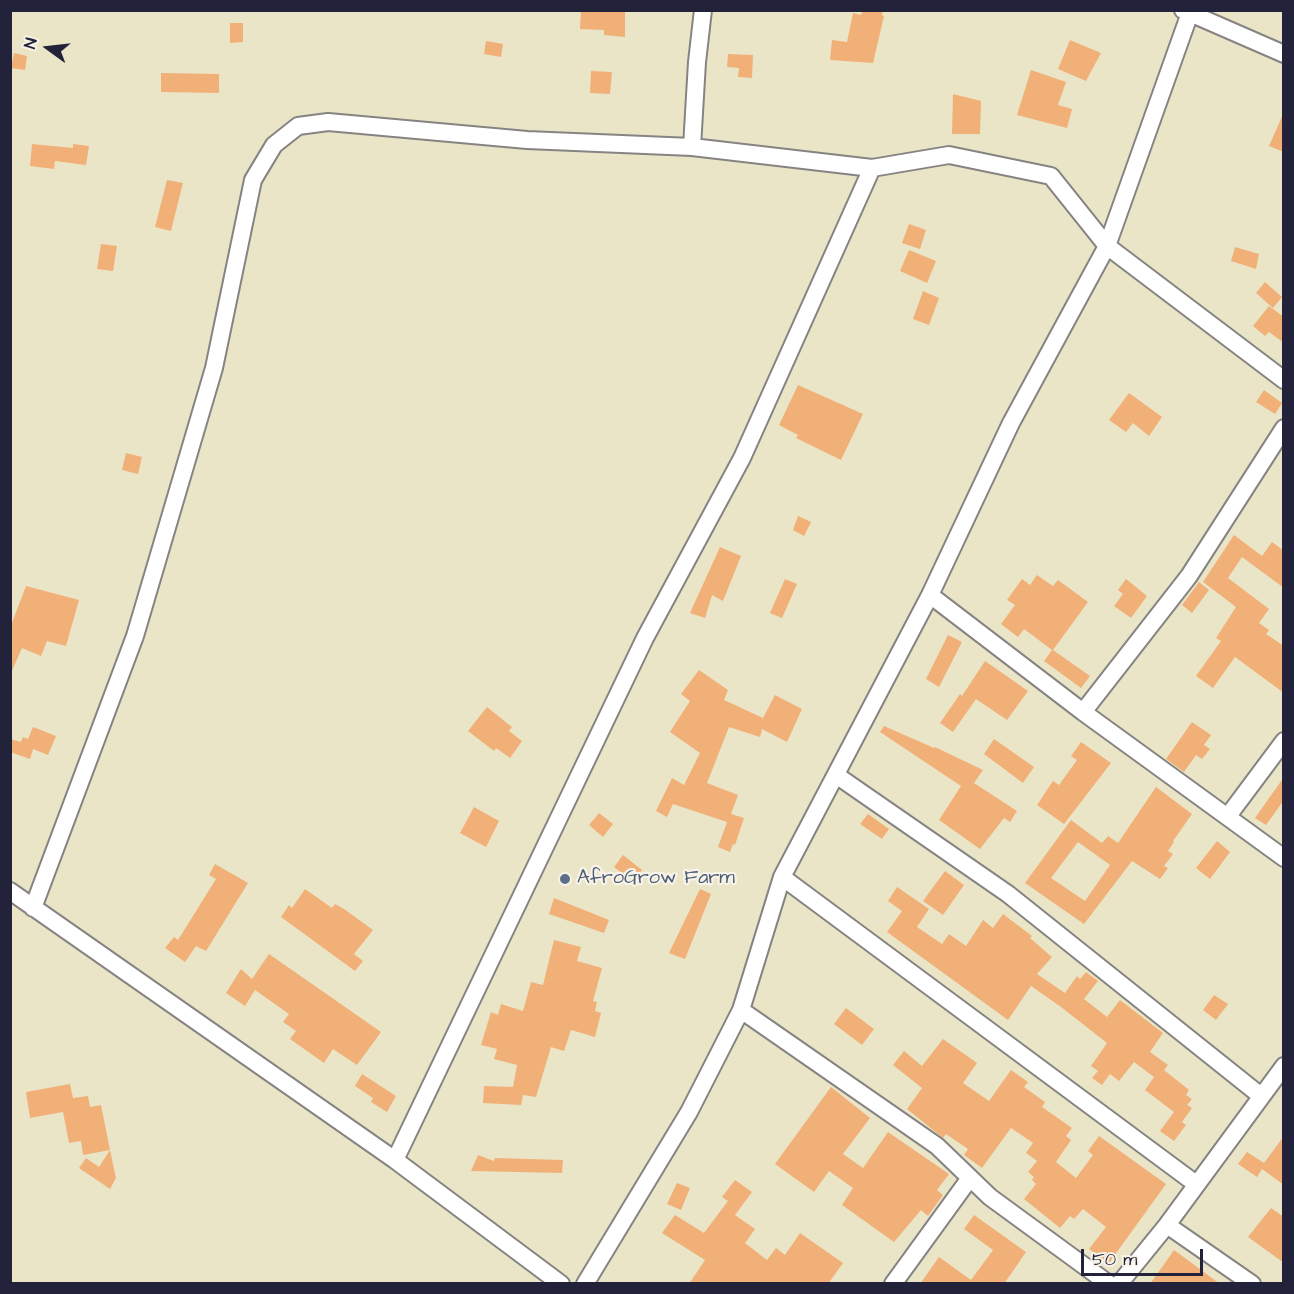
<!DOCTYPE html>
<style>
body{margin:0}
#map{position:relative;width:1294px;height:1294px;overflow:hidden;background:#ebe5c8;font-family:"Architects Daughter",sans-serif}
canvas{display:block}
.frame{position:absolute;inset:0;border:12px solid #22223b;pointer-events:none}
.north{position:absolute;left:18px;top:18px;width:60px;height:60px;-webkit-text-stroke:4px #f7f3e8;paint-order:stroke;rotate:285deg;font-size:16px;font-weight:700;line-height:24px;text-align:center;color:#22223b}
.north::after{content:'';display:block;margin:auto;width:21px;height:27px;background:#22223b;clip-path:polygon(50% 0,100% 100%,50% 72%,0 100%)}
.scale{position:absolute;left:1081px;top:1249px;width:122px;height:27px;box-sizing:border-box;border:3px solid #22223b;border-top:0;padding-left:8px;font-size:18px;line-height:21px;white-space:nowrap;color:#22223b;-webkit-text-stroke:4px #f7f3e8;paint-order:stroke}
</style>
<div id="map">
<canvas width="1294" height="1294"></canvas>
<div class="frame"></div>
<div class="north">N</div>
<div class="scale">50 m</div>
</div>
<script>
const context = document.querySelector('canvas').getContext('2d');
context.lineJoin = 'round';
function fillPath(path, color) {
  context.fillStyle = color;
  context.fill(path, 'evenodd');
}
function toPath(rows) {
  const path = new Path2D();
  for (const r of rows) {
    path.moveTo(r[0], r[1]);
    for (let i = 2; i < r.length; i += 2) path.lineTo(r[i], r[i + 1]);
  }
  return path;
}
function trace(path, color, width, dash) {
  context.strokeStyle = color;
  context.lineWidth = width;
  context.lineCap = dash ? 'butt' : 'round';
  context.setLineDash(dash || []);
  context.stroke(path);
}
function drawText(font, color, halo, rows, align = 'center') {
  context.font = font + ' "Architects Daughter",sans-serif';
  context.lineWidth = 4.5;
  context.setLineDash([]);
  context.textBaseline = 'middle';
  context.strokeStyle = halo;
  context.fillStyle = color;
  for (const [text, x, y, turn = 0] of rows) {
    context.save();
    context.translate(x, y);
    context.rotate((+turn || 0) * Math.PI / 180);
    context.textAlign = isNaN(turn) ? turn : align;
    if (halo) context.strokeText(text, 0, 0);
    context.fillText(text, 0, 0);
    context.restore();
  }
}
fillPath(toPath([
 [581,10,625,10,625,37,604,35,604,30,580,29],
 [863,10,883,10,882,15,884,16,873,63,830,60,832,40,847,42,853,13,861,15],
 [230,23,243,23,243,42,230,43],
 [1070,40,1101,53,1086,81,1058,69],
 [486,41,503,44,501,57,484,54],
 [14,53,27,56,25,70,11,68],
 [728,54,753,55,752,78,738,77,739,68,727,67],
 [1031,70,1066,82,1058,105,1072,109,1067,128,1017,115],
 [591,71,612,72,610,94,590,93],
 [161,73,219,74,219,93,161,92],
 [953,94,981,101,980,134,952,134],
 [1284,112,1284,152,1269,146],
 [32,144,73,148,73,144,89,146,86,165,55,161,54,169,30,166],
 [167,180,183,183,171,231,155,227],
 [909,224,926,230,920,249,902,243],
 [101,244,117,246,113,271,97,269],
 [1235,247,1259,254,1256,269,1231,261],
 [909,250,936,261,927,283,900,271],
 [1265,282,1282,297,1273,308,1256,293],
 [923,291,939,298,929,325,913,319],
 [1269,306,1284,317,1284,343,1269,332,1265,336,1253,326],
 [798,385,863,414,841,460,796,438,798,435,779,425],
 [1264,390,1282,403,1275,414,1256,402],
 [1129,393,1162,417,1149,436,1133,423,1126,432,1109,420],
 [126,453,142,457,138,474,122,470],
 [798,516,811,522,804,536,793,530],
 [1234,535,1262,556,1272,542,1284,551,1284,588,1242,557,1228,578,1269,609,1259,623,1269,630,1266,634,1284,646,1284,693,1235,657,1213,688,1196,676,1221,641,1216,638,1236,607,1203,582],
 [720,547,741,556,723,601,712,595,705,618,690,613],
 [1037,575,1053,586,1058,580,1088,602,1053,650,1090,676,1081,688,1044,661,1052,650,1024,629,1018,637,1001,624,1015,605,1007,600,1022,579,1030,585],
 [785,579,797,584,782,618,770,613],
 [1126,579,1147,596,1131,618,1114,606,1123,594,1118,590],
 [1199,582,1209,590,1192,613,1182,605],
 [26,586,79,600,66,646,47,641,41,656,22,648,10,675,10,628],
 [948,635,962,642,939,687,926,679],
 [985,661,1028,691,1007,720,976,699,953,732,940,723,960,694,962,696],
 [699,670,728,690,724,700,763,718,775,695,802,709,787,742,762,729,760,737,729,727,707,783,738,795,731,814,744,818,735,845,733,844,730,852,718,847,727,822,673,804,667,817,656,811,672,778,684,785,700,753,670,732,690,701,681,694],
 [487,707,512,727,509,731,522,741,510,758,496,748,494,751,468,731],
 [1192,722,1211,735,1204,745,1210,749,1202,759,1196,755,1184,772,1166,759],
 [884,726,934,748,935,747,983,770,974,783,1017,811,1010,822,1004,818,980,849,939,820,961,786,880,732],
 [33,727,56,736,48,755,33,749,30,759,10,752,10,739,21,742,23,737,28,739],
 [994,739,1034,767,1023,783,984,754],
 [1081,742,1111,763,1064,824,1037,805,1053,781,1059,785,1077,760,1071,756],
 [1284,777,1284,800,1266,825,1255,818],
 [1156,787,1192,814,1173,841,1174,842,1168,851,1173,854,1164,866,1168,868,1160,879,1132,861,1084,924,1025,883,1071,820,1102,843,1108,836,1118,843],
 [1078,842,1110,865,1085,901,1051,878],
 [474,807,499,821,486,847,460,833],
 [599,813,613,824,603,837,589,825],
 [868,814,889,829,882,839,860,824],
 [1217,841,1230,852,1210,879,1196,868],
 [623,855,642,870,633,882,614,867],
 [215,864,248,883,206,951,196,946,185,962,165,948,174,937,178,940,216,879,209,875],
 [945,871,964,885,943,915,923,901],
 [897,887,929,909,917,927,942,944,949,934,966,946,983,920,993,928,1003,914,1032,936,1030,938,1052,957,1037,974,1065,993,1077,976,1080,979,1086,972,1098,981,1084,999,1107,1017,1120,1000,1163,1033,1150,1052,1168,1065,1164,1070,1189,1090,1186,1095,1192,1099,1187,1105,1192,1108,1182,1122,1186,1125,1174,1141,1160,1131,1174,1112,1145,1090,1154,1077,1134,1062,1119,1081,1110,1074,1102,1085,1092,1078,1098,1071,1091,1066,1107,1043,1061,1007,1031,986,1008,1020,887,932,902,911,888,901],
 [305,889,332,908,335,904,344,909,373,930,354,954,363,961,355,971,281,917,289,905,292,908],
 [700,889,711,894,685,959,669,953],
 [554,898,609,920,604,933,549,914],
 [554,940,581,947,577,961,602,968,593,1001,597,1002,595,1011,601,1013,595,1037,571,1030,564,1051,551,1047,536,1097,523,1095,521,1105,483,1103,484,1086,513,1087,517,1065,494,1059,497,1049,481,1045,491,1012,498,1015,501,1004,523,1011,531,982,543,985],
 [269,954,381,1032,357,1065,333,1049,324,1063,290,1039,296,1031,283,1022,289,1014,255,990,245,1006,226,993,241,969,252,979],
 [1214,995,1228,1004,1216,1020,1203,1010],
 [846,1008,874,1029,862,1045,834,1024],
 [943,1039,977,1063,963,1083,989,1101,1011,1070,1028,1082,1024,1087,1045,1102,1042,1107,1072,1128,1066,1136,1071,1140,1056,1162,1076,1178,1093,1155,1088,1151,1099,1136,1166,1184,1109,1263,1089,1249,1106,1227,1083,1209,1074,1219,1070,1216,1060,1228,1024,1199,1036,1184,1032,1180,1034,1177,1028,1172,1037,1161,1026,1153,1033,1143,1011,1128,982,1168,964,1155,968,1149,946,1134,943,1138,907,1109,922,1088,893,1065,904,1051,922,1066],
 [362,1074,396,1096,387,1112,371,1102,373,1098,355,1086],
 [70,1084,73,1098,88,1096,90,1107,101,1105,110,1150,83,1155,81,1141,69,1143,63,1112,30,1118,26,1092],
 [831,1087,870,1118,843,1154,863,1168,888,1132,949,1174,937,1190,943,1195,928,1216,921,1210,894,1242,842,1205,853,1188,829,1171,814,1192,775,1164],
 [1284,1136,1284,1185,1262,1169,1257,1177,1238,1164,1247,1152,1264,1163],
 [110,1150,116,1178,110,1189,79,1168,86,1158,99,1167],
 [478,1155,494,1161,495,1158,563,1160,562,1173,471,1171],
 [735,1180,752,1192,735,1215,755,1229,745,1243,767,1260,776,1248,785,1255,800,1233,843,1263,828,1284,689,1284,705,1260,662,1233,675,1215,704,1233,728,1201,722,1197],
 [677,1183,690,1188,681,1210,667,1204],
 [1271,1208,1284,1217,1284,1263,1248,1237],
 [974,1215,1026,1252,1004,1284,920,1284,939,1257,971,1280,993,1250,964,1229],
 [1174,1250,1189,1261,1220,1284,1150,1284]
]), '#f0b077');
const street = toPath([
 [1183,10,1284,54],
 [692,147,697,62,703,10],
 [930,595,1083,712,1284,858],
 [1083,712,1189,576,1284,428],
 [836,775,1008,894,1261,1096],
 [1228,816,1284,741],
 [782,877,1196,1184],
 [10,891,395,1160,561,1284],
 [33,908,135,636,214,368,253,180,274,145,298,126,328,122,527,140,692,147,872,168,949,155,1051,176,1107,246,1284,380],
 [741,1010,937,1146,990,1197,1109,1284],
 [395,1160,645,638,742,458,872,168],
 [1167,1225,1252,1284],
 [585,1284,689,1112,741,1010,782,877,930,595,1011,423,1107,246,1191,10],
 [893,1284,970,1178],
 [1119,1284,1167,1225,1284,1066]
]);
trace(street, '#868482', 20);
trace(street, '#fff', 16);
for (const [x, y, r, color] of [
 [565,879,6,"#5c6f8a"]
]) {
  const dot = new Path2D();
  dot.arc(x, y, r, 0, 2 * Math.PI);
  context.fillStyle = color;
  context.fill(dot);
  trace(dot, '#f7f3e8', 2);
}
drawText('20px', '#4e5e75', '#f7f3e8', [
 ["AfroGrow Farm",577,879]
], 'left');
</script>
